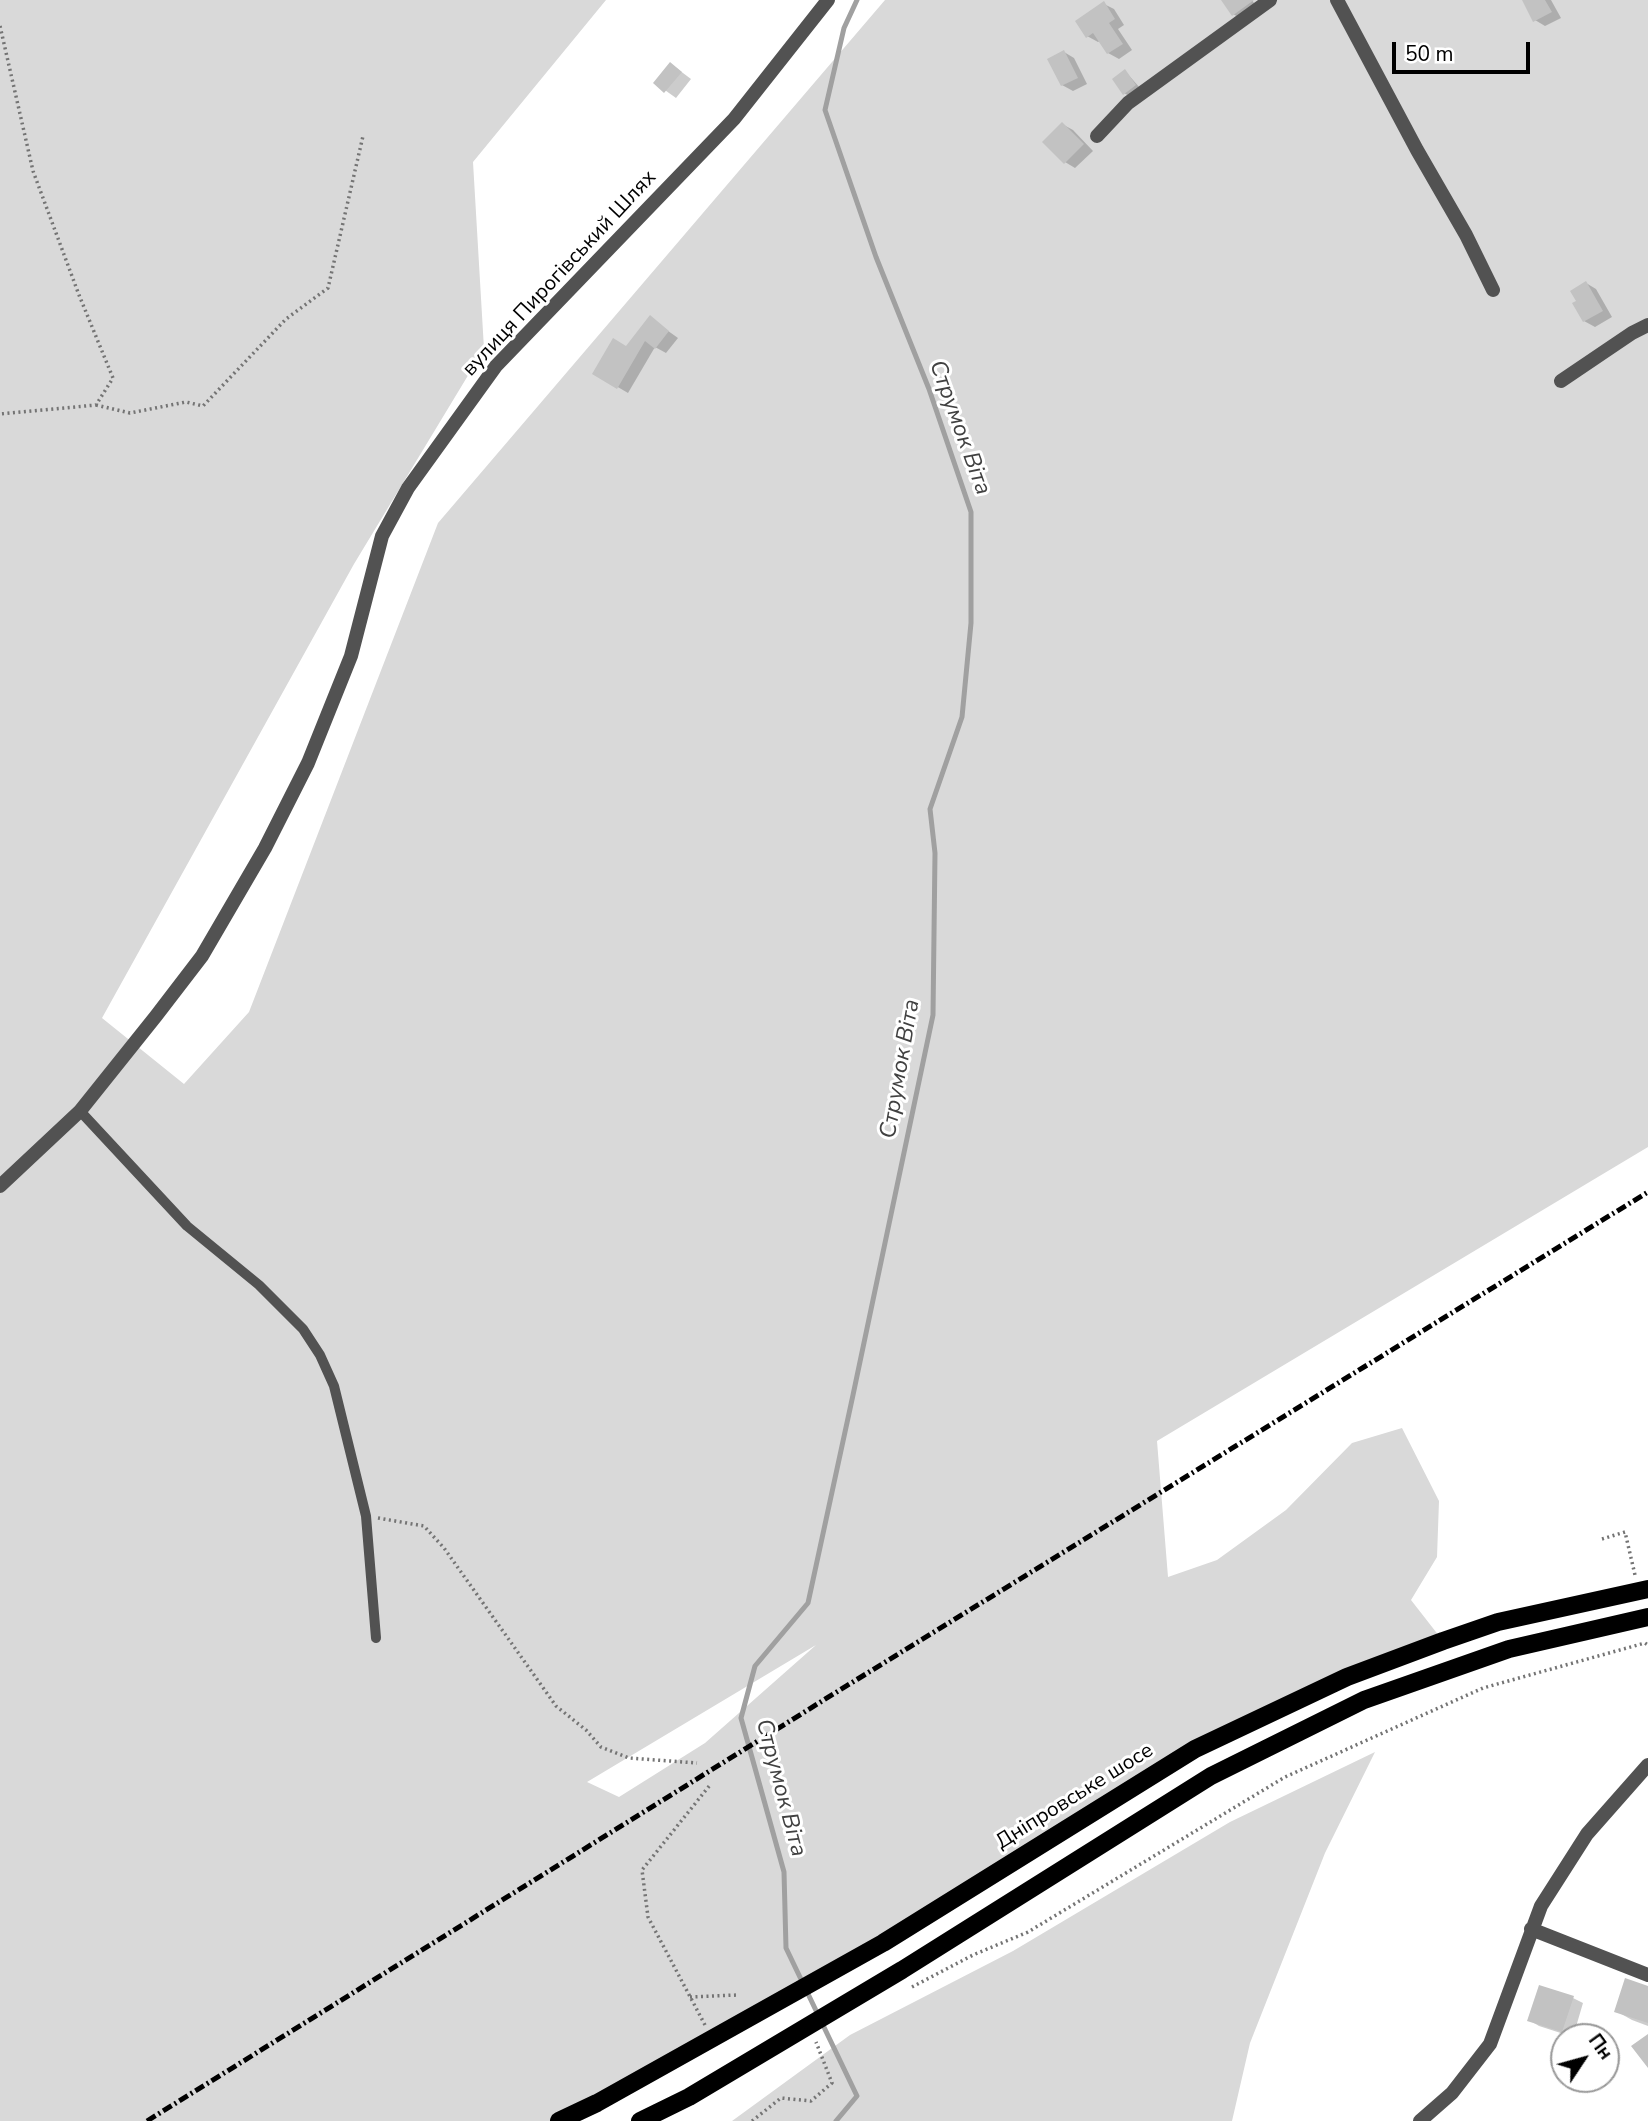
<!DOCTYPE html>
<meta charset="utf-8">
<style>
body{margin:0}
#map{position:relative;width:1648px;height:2121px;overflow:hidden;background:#fff;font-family:"Nunito Sans",sans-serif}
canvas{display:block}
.north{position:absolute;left:1550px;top:2023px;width:70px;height:70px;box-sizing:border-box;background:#fff;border:2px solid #999;border-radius:50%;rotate:54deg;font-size:19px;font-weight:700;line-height:28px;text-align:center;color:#000}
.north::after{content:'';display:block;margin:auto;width:24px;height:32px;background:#000;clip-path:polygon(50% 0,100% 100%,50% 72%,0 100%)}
.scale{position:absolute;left:1392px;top:42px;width:138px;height:32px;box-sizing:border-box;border:4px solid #000;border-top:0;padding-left:9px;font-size:21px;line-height:24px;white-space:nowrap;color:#000;-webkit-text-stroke:5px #fff;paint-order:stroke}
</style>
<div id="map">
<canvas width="1648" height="2121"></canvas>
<div class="north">Пн</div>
<div class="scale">50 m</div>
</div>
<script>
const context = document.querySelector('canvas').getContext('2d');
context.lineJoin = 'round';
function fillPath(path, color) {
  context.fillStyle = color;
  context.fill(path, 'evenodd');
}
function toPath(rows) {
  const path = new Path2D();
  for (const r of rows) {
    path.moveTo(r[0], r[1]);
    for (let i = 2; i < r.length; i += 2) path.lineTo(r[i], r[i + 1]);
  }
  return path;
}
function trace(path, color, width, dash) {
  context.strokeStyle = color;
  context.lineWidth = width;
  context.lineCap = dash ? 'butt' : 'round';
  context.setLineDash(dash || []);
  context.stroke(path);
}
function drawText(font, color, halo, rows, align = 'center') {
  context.font = font + ' "Nunito Sans",sans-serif';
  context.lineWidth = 6;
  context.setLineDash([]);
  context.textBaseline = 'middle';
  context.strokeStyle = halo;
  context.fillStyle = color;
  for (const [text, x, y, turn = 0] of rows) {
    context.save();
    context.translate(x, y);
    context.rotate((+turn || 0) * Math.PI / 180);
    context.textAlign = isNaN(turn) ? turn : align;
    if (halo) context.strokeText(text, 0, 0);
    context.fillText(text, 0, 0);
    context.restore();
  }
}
fillPath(toPath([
 [0,0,606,0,473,162,484,349,354,564,102,1018,184,1084,249,1012,438,523,885,0,1648,0,1648,1147,1157,1441,1168,1577,1217,1560,1286,1510,1352,1443,1402,1428,1439,1501,1437,1557,1411,1600,1443,1641,1195,1749,883,1943,559,2121,0,2121],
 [816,1645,705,1743,619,1797,587,1782],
 [1375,1752,1325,1853,1250,2043,1232,2121,732,2121,850,2035,1013,1951,1230,1822]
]), '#d9d9d9');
fillPath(toPath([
 [1227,0,1252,0,1258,9,1243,20,1233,14],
 [1524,0,1551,0,1561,18,1545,26,1535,20],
 [1104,4,1114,9,1124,25,1118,29,1132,50,1119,59,1108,53,1100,41,1098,42,1087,36],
 [1064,52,1074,58,1087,84,1073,91,1062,85],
 [671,64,691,79,676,98,655,83],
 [1125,71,1140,88,1129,96,1124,93],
 [1062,124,1073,130,1093,151,1075,168,1065,162],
 [1586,283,1596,289,1612,317,1595,327,1584,321],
 [650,318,678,338,666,353,655,347,628,393,594,373,627,347],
 [1648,1988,1648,2026,1632,2020,1616,2011],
 [1573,1998,1583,2003,1573,2037,1539,2026,1529,2020]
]), '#0003');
trace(toPath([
 [836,2121,857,2096,786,1948,784,1872,741,1718,755,1666,808,1603,853,1395,933,1015,935,853,930,809,962,717,971,623,971,512,929,389,876,257,825,110,844,28,857,0]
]), '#a0a0a0', 5);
fillPath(toPath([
 [1221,0,1254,0,1232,16],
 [1522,0,1545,0,1552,12,1533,22],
 [1104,1,1115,19,1109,23,1123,44,1107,54,1093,33,1086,38,1075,21],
 [1064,50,1078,78,1061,86,1047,59],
 [670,62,682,72,664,93,653,83],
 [1125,69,1136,85,1123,95,1112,79],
 [1062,122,1084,144,1064,164,1042,142],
 [1586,281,1603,311,1583,322,1572,303,1576,301,1570,291],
 [650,315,669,331,655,349,645,341,617,389,592,374,613,338,626,346],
 [1625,1978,1648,1986,1648,2023,1614,2012],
 [1539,1985,1574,1996,1562,2032,1527,2021],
 [1648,2034,1648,2068,1631,2046]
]), '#c2c2c2');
trace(toPath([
 [0,26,33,171,79,295,113,378,96,405,0,414],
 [96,405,130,413,186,402,203,406,286,319,328,288,363,136],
 [378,1518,424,1526,444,1548,556,1706,586,1730,601,1747,629,1758,697,1763],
 [1602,1539,1625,1532,1635,1575],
 [912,1987,973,1955,1028,1932,1285,1777,1483,1688,1645,1643,1648,1645],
 [690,1997,737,1995],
 [705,2025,648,1917,642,1870,710,1785],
 [752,2121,781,2098,811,2101,832,2083,816,2042]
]), '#747474', 3.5, [2, 3.5]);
trace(toPath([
 [80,1111,187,1226,259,1285,303,1329,320,1355,334,1386,366,1516,376,1638]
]), '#525252', 10);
trace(toPath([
 [1337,0,1417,150,1466,235,1493,290],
 [1097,136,1128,103,1270,0],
 [1561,381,1632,333,1648,325],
 [0,1186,80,1111,156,1016,202,956,265,848,308,763,351,656,382,536,408,488,496,366,734,119,828,0],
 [1531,1929,1648,1975],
 [1420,2121,1452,2093,1490,2044,1541,1906,1587,1834,1648,1765]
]), '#525252', 14);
trace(toPath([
 [559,2121,597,2103,883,1943,1195,1749,1347,1677,1443,1641,1498,1622,1648,1589],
 [640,2121,689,2097,902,1970,1211,1776,1364,1700,1509,1649,1648,1617]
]), '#000', 18);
trace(toPath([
 [147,2121,835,1693,1648,1192]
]), '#000', 5, [10, 3.5, 2, 3.5]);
drawText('21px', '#000', '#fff', [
 ["вулиця Пирогівський Шлях",560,274,-47],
 ["Дніпровське шосе",1075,1797,-32]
]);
drawText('italic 23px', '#414141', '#fff', [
 ["Струмок Віта",959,428,70],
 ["Струмок Віта",901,1069,-80],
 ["Струмок Віта",780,1788,75]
]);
</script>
